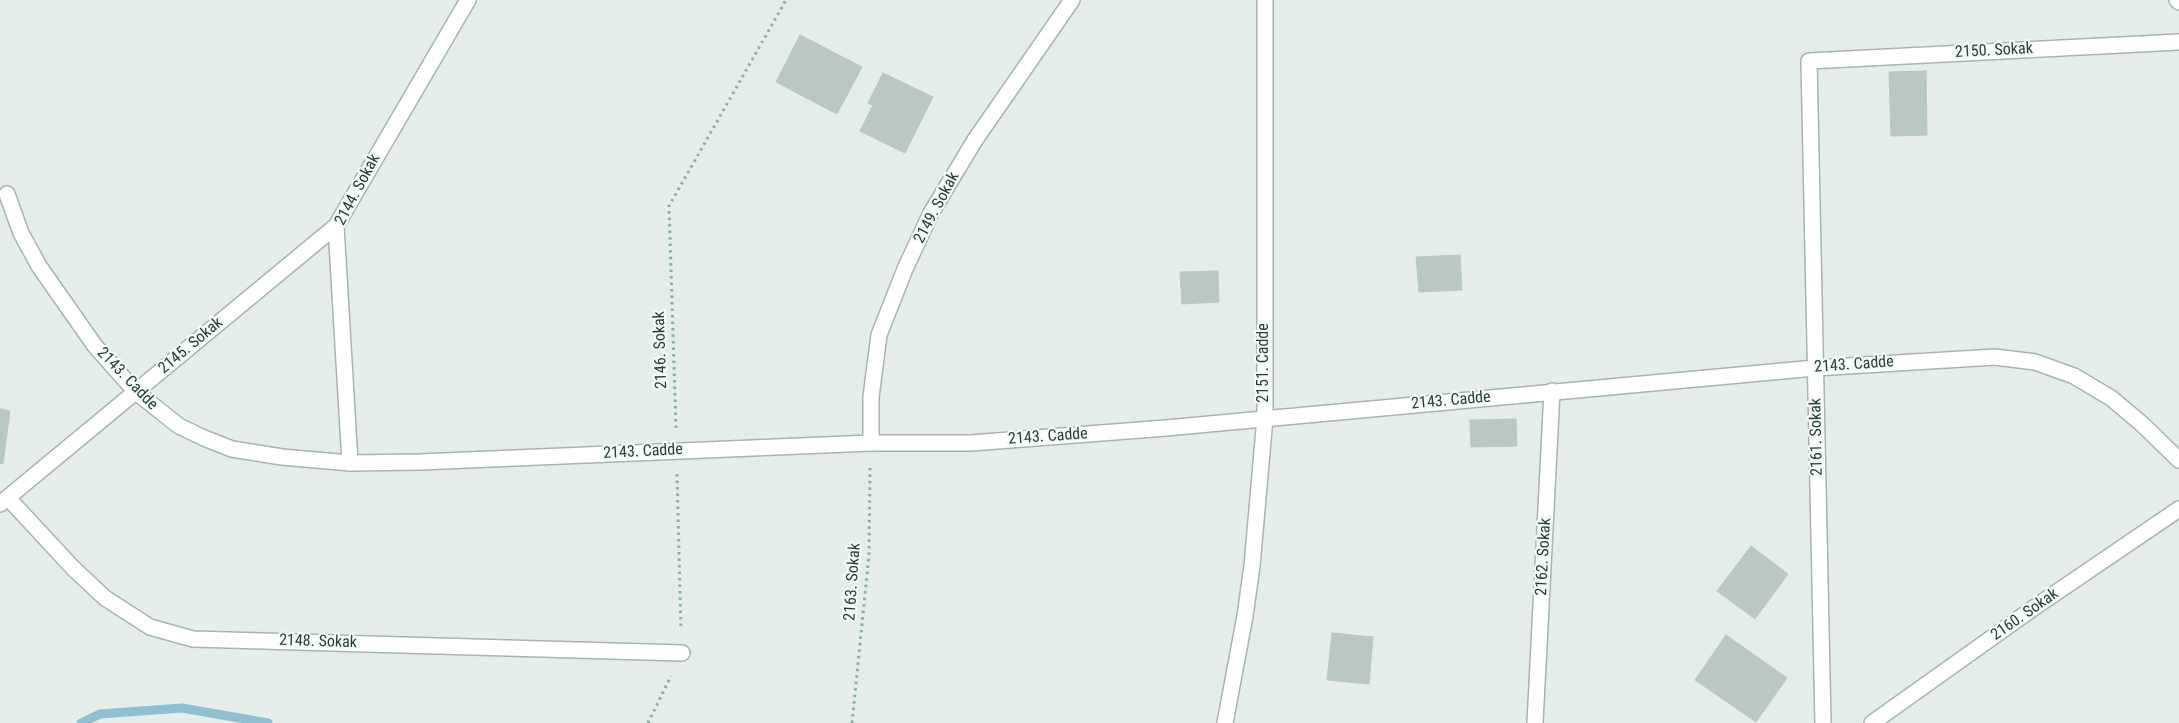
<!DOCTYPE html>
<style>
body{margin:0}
canvas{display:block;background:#e4edea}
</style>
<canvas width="2179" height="723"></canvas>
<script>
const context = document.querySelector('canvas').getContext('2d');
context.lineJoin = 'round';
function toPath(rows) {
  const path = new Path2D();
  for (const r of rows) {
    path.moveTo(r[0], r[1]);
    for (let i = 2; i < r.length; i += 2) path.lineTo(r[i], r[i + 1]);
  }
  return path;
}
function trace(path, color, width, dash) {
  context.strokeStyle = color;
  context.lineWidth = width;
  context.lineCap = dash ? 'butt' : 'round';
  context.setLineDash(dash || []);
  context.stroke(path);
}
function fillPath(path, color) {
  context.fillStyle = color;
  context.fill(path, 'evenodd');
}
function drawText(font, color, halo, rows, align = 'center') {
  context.font = font + ' "Roboto Condensed",sans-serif';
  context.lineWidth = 4.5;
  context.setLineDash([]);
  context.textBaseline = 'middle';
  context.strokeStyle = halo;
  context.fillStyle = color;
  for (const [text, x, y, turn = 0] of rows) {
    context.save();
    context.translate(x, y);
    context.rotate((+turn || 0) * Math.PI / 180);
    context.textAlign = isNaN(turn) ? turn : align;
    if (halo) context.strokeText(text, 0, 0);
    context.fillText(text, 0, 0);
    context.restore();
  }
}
trace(toPath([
 [81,723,100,714,182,708,268,723]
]), '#8dc0d1', 9);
const building = toPath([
 [800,35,862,67,837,114,776,82,800,35],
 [1926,71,1927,135,1891,136,1889,72,1926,71],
 [883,73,933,97,918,127,868,103,883,73],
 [873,105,918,127,905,153,860,131,873,105],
 [1460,255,1462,290,1419,292,1416,257,1460,255],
 [1218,271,1219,302,1182,304,1180,272,1218,271],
 [0,409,10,411,3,464,0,463,0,409],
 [1516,419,1517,446,1471,447,1470,420,1516,419],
 [1751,546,1788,574,1755,619,1717,591,1751,546],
 [1332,633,1373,637,1369,684,1327,680,1332,633],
 [1726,635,1787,678,1756,722,1695,680,1726,635]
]);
fillPath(building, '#b9c8c3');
trace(building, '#b6c7c2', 1);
const minor = toPath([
 [2177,0,2179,2],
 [871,443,871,397,879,335,905,269,931,213,975,140,1072,0],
 [350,463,336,226,468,0],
 [8,498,73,568,105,598,150,627,193,639,682,653],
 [0,504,336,226],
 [1535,723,1552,391],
 [1823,723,1809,61,2179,42],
 [1872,723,2035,607,2179,509]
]);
const tertiary = toPath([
 [7,194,21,233,39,266,95,346,136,392,179,426,204,438,232,449,282,457,350,463,420,462,871,443,971,443,1166,428,1815,368,1995,357,2035,362,2074,376,2111,398,2142,424,2179,460],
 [1225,723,1245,616,1252,566,1265,418,1265,0]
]);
trace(minor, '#a6b5b2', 18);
trace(tertiary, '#a6b5b2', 18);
trace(toPath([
 [676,428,669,206,786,0],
 [677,474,681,630],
 [648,723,671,676],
 [852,723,869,555,870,467]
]), '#85b0a7', 3, [2.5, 4]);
trace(minor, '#fff', 15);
trace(tertiary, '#fff', 15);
drawText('16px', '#233f3a', '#f5faf8', [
 ["2150. Sokak",1994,51,-3],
 ["2144. Sokak",358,190,-62],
 ["2149. Sokak",937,208,-62],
 ["2145. Sokak",191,346,-40],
 ["2146. Sokak",661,350,-92],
 ["2151. Cadde",1264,363,-90],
 ["2143. Cadde",1854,365,-4],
 ["2143. Cadde",127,379,46],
 ["2143. Cadde",1451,401,-5],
 ["2143. Cadde",1048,437,-4],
 ["2161. Sokak",1817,437,-91],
 ["2143. Cadde",643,452,-3],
 ["2162. Sokak",1544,557,-87],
 ["2163. Sokak",853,582,-86],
 ["2160. Sokak",2025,615,-35],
 ["2148. Sokak",318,642,2]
]);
</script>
